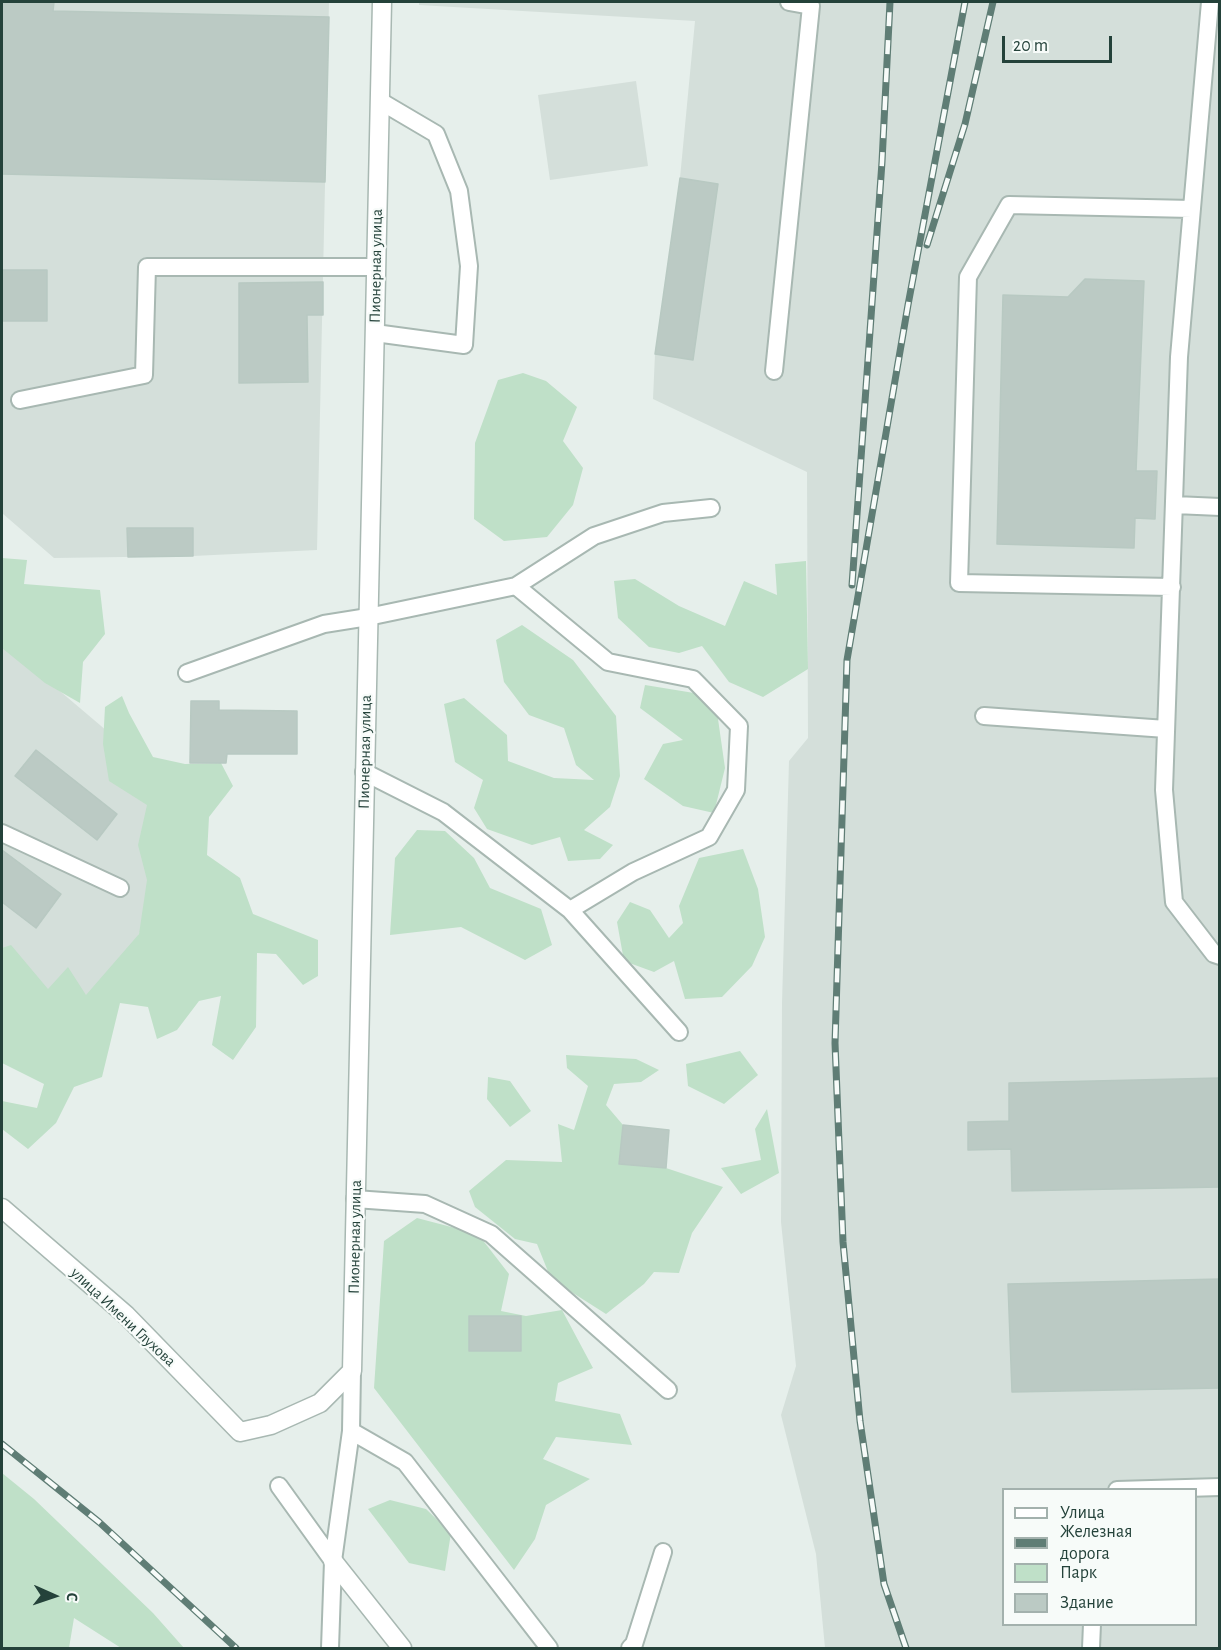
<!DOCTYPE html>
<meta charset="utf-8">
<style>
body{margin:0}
#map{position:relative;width:1221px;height:1650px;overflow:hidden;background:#e6efeb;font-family:"Alegreya Sans",sans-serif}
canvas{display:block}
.frame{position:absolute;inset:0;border:3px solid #24423a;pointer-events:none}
.legend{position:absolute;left:1002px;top:1488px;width:195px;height:138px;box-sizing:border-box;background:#f7fbf9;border:2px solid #a3b1ad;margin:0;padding:8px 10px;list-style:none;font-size:18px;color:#24423a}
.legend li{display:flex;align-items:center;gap:12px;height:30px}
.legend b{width:30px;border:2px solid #a3b1ad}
.north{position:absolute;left:24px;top:1566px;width:60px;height:60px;-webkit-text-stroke:4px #f7fbf9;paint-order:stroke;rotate:93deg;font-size:16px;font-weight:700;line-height:24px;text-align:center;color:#24423a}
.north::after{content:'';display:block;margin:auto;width:21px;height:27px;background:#24423a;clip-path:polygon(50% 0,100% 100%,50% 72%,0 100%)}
.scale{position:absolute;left:1002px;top:36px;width:110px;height:27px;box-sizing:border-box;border:3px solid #24423a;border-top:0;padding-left:8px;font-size:18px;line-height:21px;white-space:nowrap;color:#24423a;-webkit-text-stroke:4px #f7fbf9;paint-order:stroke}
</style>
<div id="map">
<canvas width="1221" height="1650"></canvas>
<div class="frame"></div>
<ul class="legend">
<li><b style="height:8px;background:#fff"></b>Улица</li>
<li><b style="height:8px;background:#5f7d75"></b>Железная дорога</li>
<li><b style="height:16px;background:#bfe0c8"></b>Парк</li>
<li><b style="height:16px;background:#bbcac4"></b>Здание</li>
</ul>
<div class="north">С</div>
<div class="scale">20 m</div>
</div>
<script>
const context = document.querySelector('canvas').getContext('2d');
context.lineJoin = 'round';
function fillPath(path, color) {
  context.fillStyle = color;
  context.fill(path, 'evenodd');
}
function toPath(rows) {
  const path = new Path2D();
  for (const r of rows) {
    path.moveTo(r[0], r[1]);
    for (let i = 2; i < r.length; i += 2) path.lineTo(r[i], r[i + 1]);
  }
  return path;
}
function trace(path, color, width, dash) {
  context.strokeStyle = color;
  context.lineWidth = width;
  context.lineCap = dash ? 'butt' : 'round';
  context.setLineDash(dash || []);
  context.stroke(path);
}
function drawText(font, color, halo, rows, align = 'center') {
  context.font = font + ' "Alegreya Sans",sans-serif';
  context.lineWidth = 4.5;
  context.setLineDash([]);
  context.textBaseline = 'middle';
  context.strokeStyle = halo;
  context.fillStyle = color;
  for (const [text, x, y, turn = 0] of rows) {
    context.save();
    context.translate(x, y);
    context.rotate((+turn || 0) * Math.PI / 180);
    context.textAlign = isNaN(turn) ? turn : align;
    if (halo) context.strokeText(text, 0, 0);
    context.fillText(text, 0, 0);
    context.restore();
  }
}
fillPath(toPath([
 [2,2,329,2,317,550,193,556,54,558,2,513],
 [419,2,1219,2,1219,1648,825,1648,816,1554,781,1415,796,1366,781,1222,782,1003,789,761,808,738,807,472,653,399,655,354,680,178,695,21,419,5],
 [1004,1490,1196,1490,1196,1624,1004,1624],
 [636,81,648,166,550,180,538,95],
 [2,642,199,809,93,1030,2,989]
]), '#d4dfda');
fillPath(toPath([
 [523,373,546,381,577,407,563,441,583,468,573,505,547,537,504,541,474,519,475,443,498,380],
 [2,558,27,560,24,584,100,590,105,634,83,662,80,703,45,683,2,648],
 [806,561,808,669,763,697,729,682,702,646,679,653,649,647,618,618,614,581,635,579,679,606,725,626,744,581,777,595,775,564],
 [522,625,573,660,616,716,620,776,610,807,584,830,613,845,600,859,568,861,560,837,532,845,487,829,474,808,483,780,455,762,444,704,464,698,507,735,508,761,554,778,594,780,576,765,564,728,529,715,504,682,496,640],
 [645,685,694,693,717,712,725,768,714,813,683,806,644,779,663,744,683,740,640,708],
 [122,696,129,713,153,757,185,764,221,763,233,786,209,817,207,855,240,878,253,914,318,940,318,976,303,985,276,954,257,953,256,1027,233,1060,212,1045,221,996,199,1001,177,1030,157,1039,148,1007,120,1003,102,1077,74,1087,56,1123,28,1149,2,1129,2,1101,37,1108,44,1084,2,1063,2,948,11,945,48,989,68,967,86,995,139,934,147,880,138,845,147,805,109,781,103,744,105,707],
 [417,830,445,831,474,858,490,888,541,909,552,945,525,960,461,927,390,935,395,858],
 [743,849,758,889,765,937,752,966,722,997,685,999,674,961,654,972,624,961,617,922,630,902,650,910,669,938,683,923,679,906,699,858],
 [740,1051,758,1075,724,1104,688,1086,686,1064],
 [566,1055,636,1059,659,1070,641,1082,614,1084,606,1105,623,1125,619,1164,666,1168,723,1187,692,1233,679,1273,654,1272,644,1284,606,1314,551,1279,537,1244,515,1239,475,1207,469,1191,506,1160,562,1162,558,1124,574,1130,588,1086,567,1068],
 [488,1077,510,1081,531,1111,510,1127,487,1099],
 [767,1109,779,1173,741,1194,721,1168,761,1160,755,1129],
 [417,1218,478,1234,509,1274,501,1311,526,1316,562,1310,593,1368,558,1383,555,1401,620,1414,632,1445,556,1437,543,1459,590,1479,546,1505,535,1539,514,1570,374,1388,384,1241],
 [2,1473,34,1499,153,1613,184,1648,121,1648,74,1618,69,1648,2,1648],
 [390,1500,426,1509,451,1533,445,1571,409,1563,368,1509]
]), '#bfe0c8');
const building = toPath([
 [2,2,54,2,53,11,329,17,325,182,2,174,2,2],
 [680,178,718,184,693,360,655,354,680,178],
 [2,270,47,270,47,321,2,321,2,270],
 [1085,279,1144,281,1136,471,1157,471,1155,519,1135,518,1134,548,997,544,1003,295,1068,297,1085,279],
 [323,282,323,315,307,315,308,382,239,383,239,283,323,282],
 [127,528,193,528,193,556,128,557,127,528],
 [191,701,219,701,219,710,297,711,297,754,227,754,226,763,190,763,191,701],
 [36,750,117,814,97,840,15,776,36,750],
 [2,850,61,894,36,928,2,902,2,850],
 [1220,1078,1220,1187,1012,1191,1011,1149,968,1150,968,1122,1009,1121,1009,1083,1220,1078],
 [623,1125,669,1130,666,1168,619,1164,623,1125],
 [1220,1279,1220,1388,1012,1392,1008,1284,1220,1279],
 [469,1316,521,1316,521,1351,469,1351,469,1316]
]);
fillPath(building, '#bbcac4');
trace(building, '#b8c9c2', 1.5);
const lane = toPath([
 [1210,2,1179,357,1164,790,1174,902,1214,954,1220,956],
 [375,333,464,345,469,266,459,191,436,134,380,101],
 [774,371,811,6,789,2],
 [20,400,144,375,147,267,376,267],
 [1175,505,1220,507],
 [516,586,594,536,663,513,711,508],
 [1172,587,959,583,968,277,1009,205,1192,209],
 [187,673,324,624,368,617,516,586,608,662,693,679,739,726,736,790,709,837,633,872,570,910],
 [984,716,1166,729],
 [364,772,443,812,570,910,679,1032],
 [2,833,120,888],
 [355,1199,425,1204,491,1234,668,1390],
 [351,1431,405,1462,549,1648],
 [279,1486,333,1561],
 [1117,1490,1220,1487],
 [330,1648,333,1561,351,1431,352,1371],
 [630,1648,634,1644,663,1552],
 [1091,1648,1092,1624]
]);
const street = toPath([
 [2,1208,126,1315,240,1432,271,1425,320,1403,352,1371,382,2],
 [333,1561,402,1648]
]);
trace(lane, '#a8b8b2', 20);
trace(street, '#a8b8b2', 21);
trace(lane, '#fff', 16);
trace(street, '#fff', 18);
const rail = toPath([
 [927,245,965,124,993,2],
 [852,585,882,162,890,2],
 [2,1444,99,1522,236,1648],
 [906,1648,884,1584,860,1421,843,1242,835,1043,847,660,908,305,965,2]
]);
trace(rail, '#5f7d75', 7);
trace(rail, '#f7fbf9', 4.5, [14]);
drawText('16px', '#24423a', '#f7fbf9', [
 ["Пионерная улица",376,266,-89],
 ["Пионерная улица",365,752,-89],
 ["Пионерная улица",355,1237,-89],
 ["улица Имени Глухова",123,1317,43]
]);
</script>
